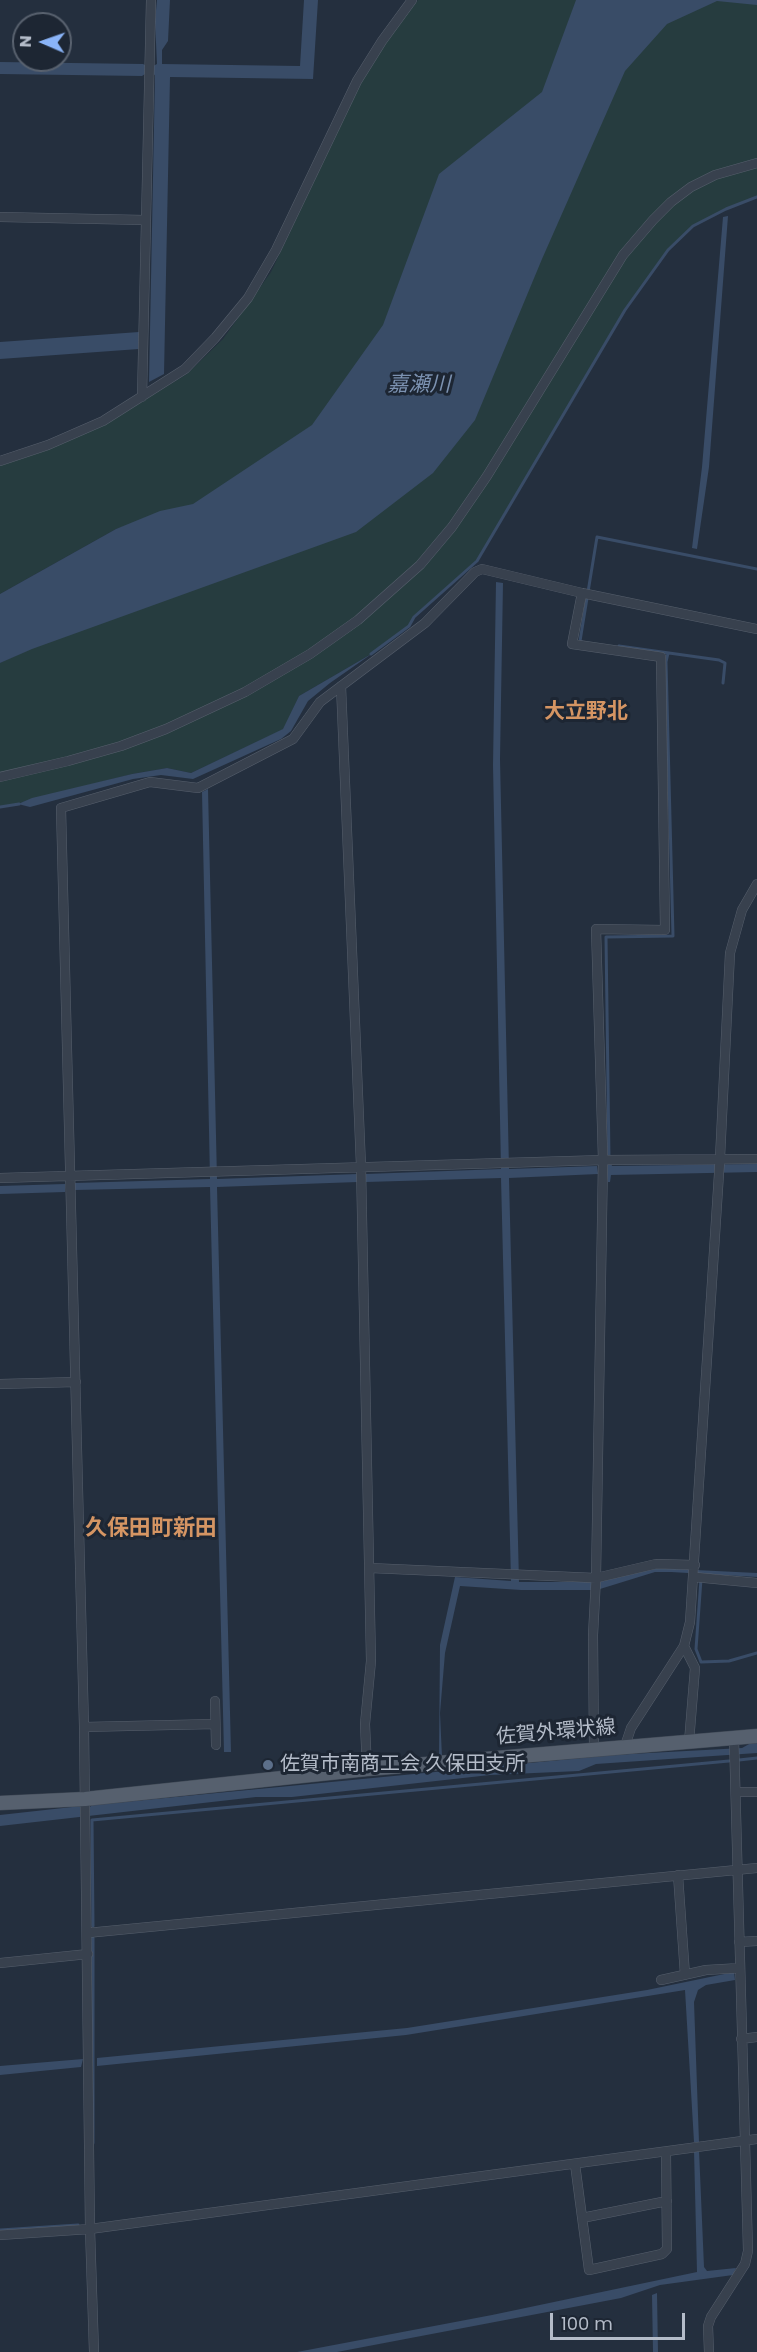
<!DOCTYPE html>
<meta charset="utf-8">
<style>
body{margin:0}
#map{position:relative;width:757px;height:2352px;overflow:hidden;background:#242f3e;font-family:Poppins,sans-serif}
canvas{display:block}
.north{position:absolute;left:12px;top:12px;width:60px;height:60px;box-sizing:border-box;background:#1d2633;border:2px solid #59626f;border-radius:50%;rotate:272deg;font-size:16px;font-weight:700;line-height:24px;text-align:center;color:#b4bcc9}
.north::after{content:'';display:block;margin:auto;width:21px;height:27px;background:#8ab4f8;clip-path:polygon(50% 0,100% 100%,50% 72%,0 100%)}
.scale{position:absolute;left:550px;top:2313px;width:135px;height:27px;box-sizing:border-box;border:3px solid #b4bcc9;border-top:0;padding-left:8px;font-size:18px;line-height:21px;white-space:nowrap;color:#b4bcc9;-webkit-text-stroke:4px #1d2633;paint-order:stroke}
</style>
<div id="map">
<canvas width="757" height="2352"></canvas>
<div class="north">N</div>
<div class="scale">100 m</div>
</div>
<script>
const context = document.querySelector('canvas').getContext('2d');
context.lineJoin = 'round';
function fillPath(path, color) {
  context.fillStyle = color;
  context.fill(path, 'evenodd');
}
function toPath(rows) {
  const path = new Path2D();
  for (const r of rows) {
    path.moveTo(r[0], r[1]);
    for (let i = 2; i < r.length; i += 2) path.lineTo(r[i], r[i + 1]);
  }
  return path;
}
function trace(path, color, width, dash) {
  context.strokeStyle = color;
  context.lineWidth = width;
  context.lineCap = dash ? 'butt' : 'round';
  context.setLineDash(dash || []);
  context.stroke(path);
}
function drawText(font, color, halo, rows, align = 'center') {
  context.font = font + ' Poppins,"Noto Sans JP",sans-serif';
  context.lineWidth = 6;
  context.setLineDash([]);
  context.textBaseline = 'middle';
  context.strokeStyle = halo;
  context.fillStyle = color;
  for (const [text, x, y, turn = 0] of rows) {
    context.save();
    context.translate(x, y);
    context.rotate((+turn || 0) * Math.PI / 180);
    context.textAlign = isNaN(turn) ? turn : align;
    if (halo) context.strokeText(text, 0, 0);
    context.fillText(text, 0, 0);
    context.restore();
  }
}
fillPath(toPath([
 [418,0,594,0,352,456,116,529,0,594,0,464,47,450,106,424,187,374,223,339,271,272,369,66],
 [661,0,757,0,757,197,726,209,693,226,668,250,625,310,477,561,414,617,409,626,373,653,299,696,284,729,191,773,167,768,132,774,0,808,0,663,207,562,572,165]
]), '#263c3f');
fillPath(toPath([
 [157,0,170,0,168,41,162,50,162,64,300,66,304,0,318,0,313,79,170,77,164,374,149,382,155,75,152,74,153,66,157,64,155,21],
 [576,0,757,0,757,5,717,1,667,24,625,71,542,259,475,420,433,473,356,532,32,649,0,663,0,594,116,529,160,511,193,504,312,425,383,325,439,174,542,92],
 [0,62,143,64,145,65,145,74,142,76,0,74],
 [728,216,709,467,697,549,692,548,702,467,723,217],
 [139,332,139,349,0,359,0,342],
 [496,582,503,583,500,759,509,1169,597,1166,598,1174,509,1178,519,1582,591,1582,654,1568,757,1573,757,1577,671,1572,655,1572,600,1589,599,1586,592,1587,591,1590,521,1590,460,1586,445,1653,440,1713,442,1757,439,1758,440,1645,455,1577,511,1581,501,1178,366,1182,366,1174,501,1169,493,765],
 [373,653,330,683,308,701,291,731,281,739,193,779,161,775,133,779,30,807,18,804,32,798,132,774,167,768,191,773,283,729,299,696],
 [208,789,217,1179,358,1174,358,1182,217,1187,231,1752,224,1752,210,1187,75,1190,75,1183,210,1179,202,792],
 [611,1163,612,1166,757,1164,757,1172,611,1175,610,1182,608,1182,606,1165],
 [65,1184,65,1192,0,1194,0,1186],
 [751,1743,757,1743,757,1753,596,1764,579,1771,490,1775,292,1797,256,1797,0,1826,0,1815,81,1806,90,1807,92,1805,612,1755,742,1748],
 [734,1972,735,1980,706,1985,698,1990,694,2002,699,2142,694,2142,685,1990,406,2035,97,2066,97,2058,407,2028,647,1990],
 [83,2059,81,2067,0,2075,0,2066],
 [694,2150,699,2150,704,2267,707,2271,736,2268,733,2275,660,2285,621,2298,337,2352,297,2352,492,2315,697,2272],
 [657,2293,658,2352,653,2352,652,2295]
]), '#394c67');
trace(toPath([
 [582,642,580,641,597,537,757,569],
 [619,646,719,660,725,663,723,683],
 [371,654,409,626,414,617,477,561,625,310,668,250,693,226,726,209,757,197],
 [0,807,19,804],
 [609,1158,606,937,673,936,666,662,668,653],
 [701,1579,696,1649,701,1662,729,1661,757,1653],
 [739,1760,757,1758],
 [93,1926,92,1820,729,1761],
 [93,1938,93,2143],
 [0,2230,78,2225]
]), '#394c67', 3);
const minor = toPath([
 [0,217,145,220],
 [142,397,151,0],
 [0,461,48,445,103,421,185,369,215,338,248,298,276,250,357,81,382,41,412,0],
 [582,593,572,644,661,657,665,930,596,929,603,1160,596,1578,593,1635,594,1750],
 [341,686,361,1166,371,1661,365,1724,367,1769],
 [0,777,68,761,121,746,166,729,245,692,310,654,358,620,420,565,452,527,487,476,623,255,653,220,671,202,691,187,715,175,757,163],
 [0,1178,603,1160,757,1159],
 [0,1384,76,1382],
 [370,1568,596,1578,656,1564,695,1565],
 [694,1577,757,1583],
 [684,1646,695,1668,689,1742],
 [215,1701,216,1745],
 [84,1727,215,1724],
 [625,1746,631,1728,684,1646,690,1622,720,1158,730,953,742,910,757,884],
 [736,1792,757,1792],
 [678,1875,685,1975],
 [87,1933,757,1868],
 [739,1942,757,1941],
 [0,1963,88,1954],
 [661,1980,706,1970,740,1968],
 [741,2039,757,2037],
 [575,2164,589,2270,662,2254,667,2249,666,2152],
 [582,2218,667,2201],
 [0,2235,90,2229,757,2139],
 [94,2352,90,2229,84,1727,61,808,150,782,198,788,293,739,320,702,425,623,475,572,482,569,582,593,757,629],
 [709,2352,708,2326,711,2317,745,2264,748,2251,734,1739]
]);
const primary = toPath([
 [0,1803,85,1799,367,1769,757,1736]
]);
trace(minor, '#565f6c', 10);
trace(primary, '#414a57', 15);
trace(minor, '#38414e', 9);
trace(primary, '#56606e', 14);
for (const [x, y, r, color] of [
 [268,1765,6,"#5c6f8a"]
]) {
  const dot = new Path2D();
  dot.arc(x, y, r, 0, 2 * Math.PI);
  context.fillStyle = color;
  context.fill(dot);
  trace(dot, '#1d2633', 2);
}
drawText('20px', '#b4bcc9', '#1d2633', [
 ["佐賀外環状線",556,1733,-5]
]);
drawText('20px', '#b4bcc9', '#1d2633', [
 ["佐賀市南商工会 久保田支所",280,1765]
], 'left');
drawText('italic 21px', '#7c92b1', '#1d2633', [
 ["嘉瀬川",419,386]
]);
drawText('bold 21px', '#d59563', '#1d2633', [
 ["大立野北",586,713]
]);
drawText('bold 22px', '#d59563', '#1d2633', [
 ["久保田町新田",151,1529]
]);
</script>
